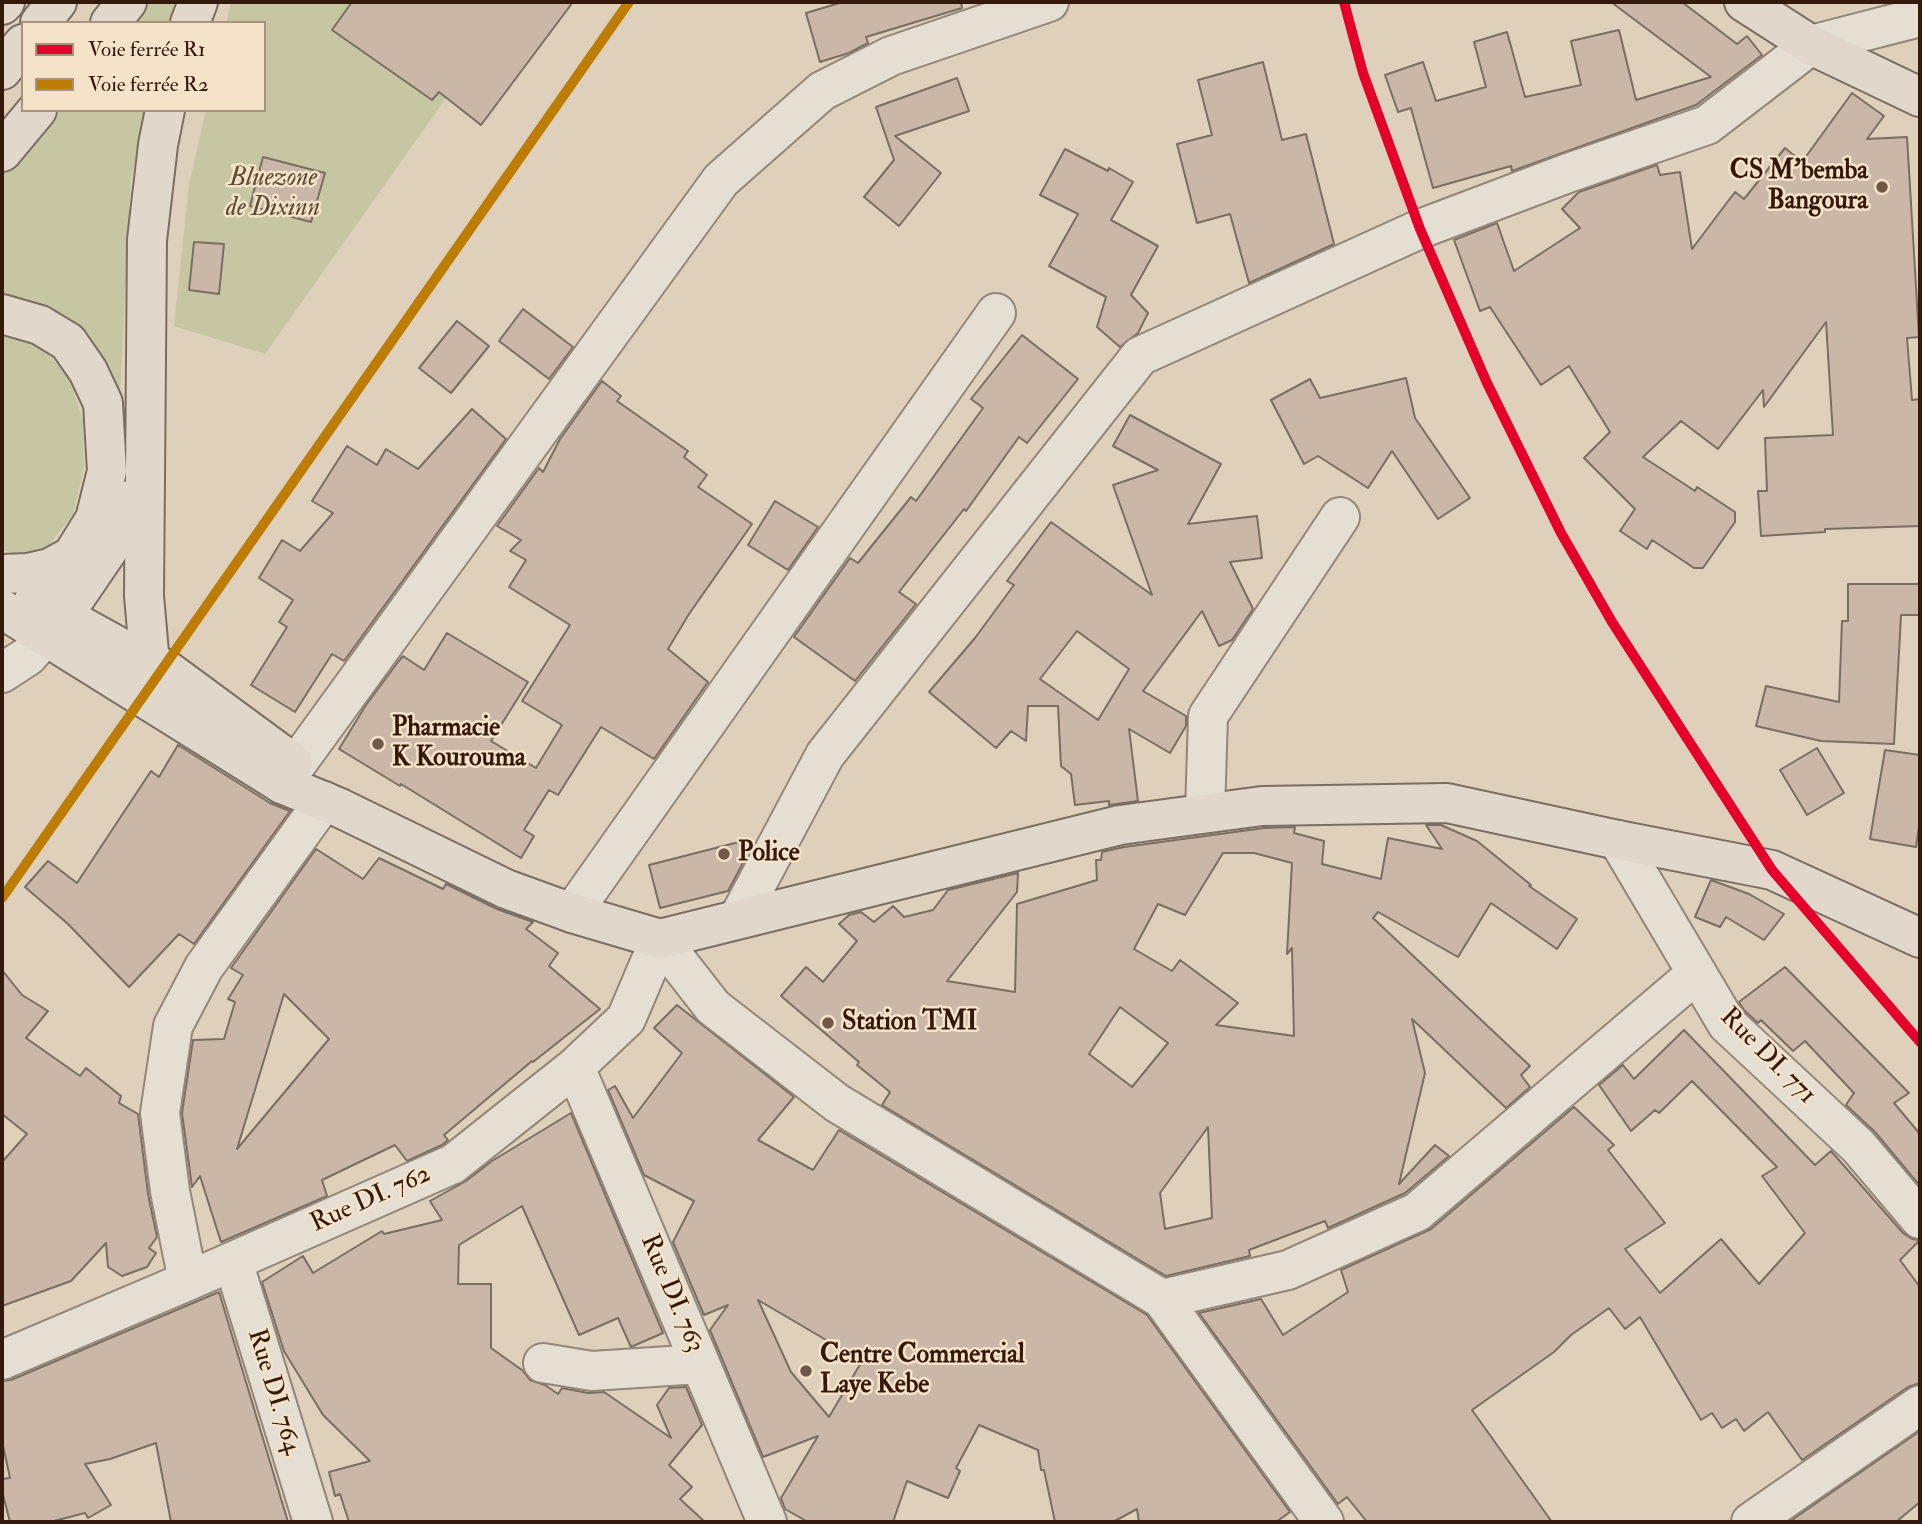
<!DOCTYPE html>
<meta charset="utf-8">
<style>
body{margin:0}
#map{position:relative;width:1922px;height:1524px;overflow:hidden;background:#dfd0bb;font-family:"IM FELL Double Pica",serif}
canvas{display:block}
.frame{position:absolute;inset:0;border:4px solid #35190c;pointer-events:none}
.legend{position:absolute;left:21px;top:21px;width:245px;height:91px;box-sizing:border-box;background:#f4e3c9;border:2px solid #a8927d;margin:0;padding:9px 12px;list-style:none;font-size:21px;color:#35190c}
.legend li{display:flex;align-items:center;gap:14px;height:35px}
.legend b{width:35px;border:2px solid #a8927d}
</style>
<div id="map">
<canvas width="1922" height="1524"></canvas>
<div class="frame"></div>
<ul class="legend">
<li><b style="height:9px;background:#e4002b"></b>Voie ferrée R1</li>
<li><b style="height:9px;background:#bd7c04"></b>Voie ferrée R2</li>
</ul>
</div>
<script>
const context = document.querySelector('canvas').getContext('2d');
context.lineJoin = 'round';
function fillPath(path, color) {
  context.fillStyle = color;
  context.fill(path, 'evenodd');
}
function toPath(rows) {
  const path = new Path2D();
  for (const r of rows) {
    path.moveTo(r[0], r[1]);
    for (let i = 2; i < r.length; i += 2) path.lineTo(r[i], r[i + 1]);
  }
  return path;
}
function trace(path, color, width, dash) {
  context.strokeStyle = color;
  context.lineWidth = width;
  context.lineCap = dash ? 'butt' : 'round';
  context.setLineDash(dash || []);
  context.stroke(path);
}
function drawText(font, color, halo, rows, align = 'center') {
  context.font = font + ' "IM FELL Double Pica",serif';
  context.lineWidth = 5;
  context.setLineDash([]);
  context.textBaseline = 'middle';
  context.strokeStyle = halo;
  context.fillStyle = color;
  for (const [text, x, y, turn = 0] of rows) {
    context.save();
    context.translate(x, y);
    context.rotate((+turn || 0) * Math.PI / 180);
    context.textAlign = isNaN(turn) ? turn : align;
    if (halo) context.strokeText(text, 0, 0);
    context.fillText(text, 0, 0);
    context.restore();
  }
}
fillPath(toPath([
 [134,2,179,2,170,23,117,23],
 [231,2,514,2,265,354,174,326,189,184,206,110,264,110,264,23,226,23],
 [45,110,146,110,131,179,118,435,49,312,2,294,2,162],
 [2,327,45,348,70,380,83,420,84,468,73,515,45,550,23,556,2,550]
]), '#c6c6a2');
const building = toPath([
 [352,2,573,2,481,125,439,92,432,100,332,30,352,2],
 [843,2,961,2,962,8,866,37,868,43,849,53,820,62,806,13,843,2],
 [1611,2,1682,2,1737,44,1747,36,1762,55,1696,105,1512,171,1511,166,1433,188,1411,108,1398,112,1385,75,1423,62,1436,101,1486,87,1474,42,1507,32,1525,97,1581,85,1571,41,1619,30,1636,100,1711,77,1611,2],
 [1263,62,1282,140,1306,134,1334,244,1249,283,1230,214,1197,223,1177,144,1212,135,1198,80,1263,62],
 [957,78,969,111,895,136,941,173,899,226,864,197,894,160,876,107,957,78],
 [1852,93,1884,116,1867,139,1907,137,1919,337,1907,338,1912,400,1920,399,1920,526,1825,529,1825,532,1761,536,1758,491,1767,491,1765,438,1833,435,1826,322,1764,407,1763,390,1718,449,1681,421,1643,457,1695,491,1697,487,1735,512,1735,522,1703,568,1694,568,1652,540,1647,549,1620,531,1635,509,1584,458,1610,432,1569,366,1541,385,1490,307,1480,311,1454,240,1497,223,1514,271,1580,228,1562,209,1579,192,1657,165,1660,175,1680,172,1692,249,1735,192,1744,199,1785,148,1802,162,1852,93],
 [1065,149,1108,171,1109,168,1133,182,1111,220,1158,246,1131,295,1148,313,1138,333,1120,347,1097,327,1106,297,1049,266,1078,214,1040,195,1065,149],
 [263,157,325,173,311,222,250,206,263,157],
 [194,242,224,244,219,294,189,290,194,242],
 [523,309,573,347,549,379,499,341,523,309],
 [457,321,489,346,451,393,419,368,457,321],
 [1022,335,1078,379,1027,443,1019,437,966,511,964,509,899,592,916,604,855,681,794,637,850,558,858,563,911,497,916,501,983,408,971,399,1022,335],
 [1406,378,1415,418,1470,498,1438,519,1392,451,1368,488,1318,456,1304,464,1271,400,1310,379,1320,398,1406,378],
 [602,381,621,396,617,401,688,451,684,457,707,475,698,487,752,524,689,614,668,649,708,682,654,759,601,727,558,795,549,790,524,830,534,836,521,858,401,784,400,786,339,749,366,705,398,662,403,656,424,670,447,633,528,682,491,741,536,768,562,725,522,701,570,625,509,587,526,560,510,551,521,540,497,526,539,468,543,472,560,439,602,381],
 [472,409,506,439,344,661,332,654,295,712,251,685,287,627,279,622,293,600,259,578,282,540,300,551,333,513,312,501,347,446,377,465,386,449,418,469,472,409],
 [1130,415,1221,464,1188,524,1257,516,1262,558,1230,562,1253,609,1232,640,1219,646,1202,611,1143,691,1186,716,1186,726,1170,753,1129,729,1138,801,1109,805,1109,801,1075,805,1071,774,1061,766,1058,706,1028,706,1026,741,1011,731,996,748,929,692,975,638,1014,585,1007,581,1051,522,1152,595,1113,485,1158,470,1113,446,1130,415],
 [1077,631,1129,669,1098,720,1040,679,1077,631],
 [775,501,818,527,788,570,748,545,775,501],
 [1848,584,1920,584,1920,615,1901,615,1894,744,1821,741,1756,726,1766,686,1839,702,1842,621,1848,621,1848,584],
 [178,745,270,803,290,811,194,944,179,934,129,987,68,924,25,887,48,861,77,883,151,771,159,777,178,745],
 [1817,748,1844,793,1807,815,1780,770,1817,748],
 [1885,750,1920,755,1920,820,1916,847,1870,839,1885,750],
 [1426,825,1441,825,1477,841,1531,885,1529,886,1577,919,1557,949,1491,903,1458,957,1378,912,1373,918,1530,1066,1521,1075,1530,1087,1506,1108,1412,1019,1425,1073,1399,1184,1435,1145,1449,1156,1405,1193,1328,1228,1325,1221,1249,1250,1250,1256,1166,1276,882,1105,890,1092,857,1065,859,1062,781,996,806,967,823,982,857,941,839,924,849,915,861,912,874,922,893,906,904,917,933,910,948,890,1018,873,1017,892,947,981,1015,992,1017,904,1097,880,1096,860,1101,860,1102,852,1124,847,1264,828,1295,827,1294,833,1324,841,1322,864,1381,879,1388,838,1442,849,1426,825],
 [1223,853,1254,853,1292,863,1287,954,1292,948,1294,1036,1216,1025,1238,1003,1180,960,1172,971,1134,949,1158,904,1185,915,1223,853],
 [1120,1007,1168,1043,1132,1087,1089,1054,1120,1007],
 [1208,1127,1212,1218,1165,1229,1160,1193,1208,1127],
 [739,842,744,861,728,891,660,908,649,865,739,842],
 [316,849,363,879,379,858,443,889,446,884,497,909,533,922,526,929,558,953,549,966,600,1009,533,1062,532,1061,444,1135,448,1140,442,1145,407,1161,395,1145,322,1180,327,1196,221,1242,200,1176,192,1187,182,1113,193,1040,224,1039,235,1002,228,999,243,975,231,968,316,849],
 [284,994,329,1039,237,1149,284,994],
 [1711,880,1749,894,1784,914,1764,940,1726,917,1720,927,1695,917,1711,880],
 [1785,967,1909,1093,1894,1103,1920,1134,1920,1186,1875,1132,1846,1105,1854,1093,1805,1041,1793,1051,1761,1020,1758,1023,1744,1010,1739,1002,1785,967],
 [2,970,22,995,48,1011,26,1038,80,1076,86,1068,121,1096,119,1103,138,1114,148,1194,157,1237,149,1248,156,1253,147,1267,122,1276,108,1267,106,1243,71,1281,2,1306,2,1162,27,1134,2,1114,2,970],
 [677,1005,794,1097,758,1140,813,1170,839,1130,1147,1315,1290,1512,1276,1522,1139,1522,1137,1509,1113,1522,1055,1522,1044,1470,1041,1470,1038,1450,979,1425,956,1468,960,1471,948,1498,907,1481,893,1522,808,1522,785,1509,781,1498,818,1436,763,1457,710,1330,728,1305,704,1315,673,1242,694,1201,644,1175,608,1090,615,1086,633,1118,682,1053,654,1028,677,1005],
 [758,1300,862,1361,829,1417,791,1372,758,1300],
 [1684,1030,1815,1165,1831,1151,1903,1233,1912,1239,1920,1240,1900,1260,1920,1287,1920,1383,1908,1387,1802,1460,1768,1412,1744,1431,1736,1419,1722,1428,1712,1413,1701,1420,1640,1317,1625,1329,1609,1308,1571,1335,1554,1352,1472,1410,1552,1522,1367,1522,1347,1497,1338,1504,1199,1313,1261,1299,1283,1335,1348,1292,1341,1270,1431,1229,1574,1107,1614,1145,1608,1150,1665,1223,1625,1249,1660,1293,1721,1239,1759,1284,1805,1233,1762,1176,1777,1167,1692,1081,1659,1113,1655,1110,1631,1131,1599,1085,1623,1065,1634,1079,1684,1030],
 [571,1113,663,1333,631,1347,618,1318,579,1335,522,1206,459,1245,458,1284,491,1284,491,1348,522,1370,530,1380,545,1385,558,1394,562,1388,588,1393,604,1392,671,1438,657,1405,669,1388,686,1387,702,1425,669,1465,692,1487,680,1499,705,1522,349,1522,340,1494,335,1496,329,1472,370,1461,323,1415,284,1351,262,1282,303,1256,313,1273,382,1231,384,1234,442,1220,430,1201,466,1181,492,1161,571,1113],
 [219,1292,288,1522,171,1522,156,1443,110,1459,85,1464,111,1505,88,1518,85,1513,50,1522,10,1522,2,1491,2,1479,10,1478,2,1441,2,1381,11,1380,219,1292],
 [1920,1431,1920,1502,1896,1522,1789,1522,1920,1431]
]);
fillPath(building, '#cbb7a8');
trace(building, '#7a6e62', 2);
const minor = toPath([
 [2,673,28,656,63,616],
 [282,784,721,180,822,91,891,56,1049,2],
 [1205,813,1208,716,1340,517],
 [1618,840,1727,1024,1858,1146,1920,1219],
 [572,913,996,313],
 [738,919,825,755,1140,356,1420,229,1568,173,1707,125,1811,45,1920,17],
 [575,1067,767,1522],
 [233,1261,313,1522],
 [188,1281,170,1191,160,1113,173,1026,204,967,324,801],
 [1162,1299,1288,1270,1417,1212,1697,973],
 [2,1360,188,1281,453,1164,575,1067,626,1019,660,939,713,1007,837,1103,1162,1299,1324,1522],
 [543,1363,592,1371,700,1364],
 [1751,1522,1920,1405]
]);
const major = toPath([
 [1744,2,1811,45,1920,97],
 [34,600,150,664,164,668,293,763],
 [2,609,282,784,340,808,506,889,572,913,660,939,1120,825,1262,806,1447,803,1618,840,1772,870,1920,938]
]);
const highway = toPath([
 [2,5,5,2],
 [40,23,57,2],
 [110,23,127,2],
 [190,23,198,2],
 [2,70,23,44],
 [2,152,37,110],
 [2,314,40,325,68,342,88,371,103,403,107,471,95,519,72,556,50,568,28,573,2,574],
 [38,604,72,556],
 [63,616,108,550,130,500],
 [150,664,144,596,147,240,158,145,165,110]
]);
trace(minor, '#938679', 42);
trace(major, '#7a6e62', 42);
trace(highway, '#7a6e62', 42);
trace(minor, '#e5ded3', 38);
trace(major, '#e1d8cb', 38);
trace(highway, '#e1d8cb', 38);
const rail = toPath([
 [1344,2,1363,73,1420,229,1487,383,1561,533,1612,622,1772,870,1920,1042]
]);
trace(rail, '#a49b92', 8);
trace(rail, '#f4e3c9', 5, [16]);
trace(toPath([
 [1344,2,1363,73,1420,229,1487,383,1561,533,1612,622,1772,870,1920,1042]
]), '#e4002b', 10);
trace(toPath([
 [2,898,629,2]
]), '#bd7c04', 10);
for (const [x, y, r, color] of [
 [1882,187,7,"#705949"],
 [378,744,7,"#705949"],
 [724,854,7,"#705949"],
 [828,1023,7,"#705949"],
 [806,1371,7,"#705949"]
]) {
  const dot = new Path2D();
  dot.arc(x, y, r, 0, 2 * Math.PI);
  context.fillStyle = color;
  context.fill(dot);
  trace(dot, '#f4e3c9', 2.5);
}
drawText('bold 26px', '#35190c', '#f4e3c9', [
 ["CS M'bemba",1868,172,"right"],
 ["Bangoura",1868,202,"right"],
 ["Pharmacie",392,729],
 ["K Kourouma",392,759],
 ["Police",738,854],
 ["Station TMI",842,1023],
 ["Centre Commercial",820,1356],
 ["Laye Kebe",820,1386]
], 'left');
drawText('italic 26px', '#5a4b33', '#f4e3c9', [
 ["Bluezone",273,179],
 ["de Dixinn",273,209]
]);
drawText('26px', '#35190c', '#f4e3c9', [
 ["Rue DI. 771",1767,1057,45],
 ["Rue DI. 762",371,1200,-24],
 ["Rue DI. 763",671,1294,67],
 ["Rue DI. 764",273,1392,73]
]);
</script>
